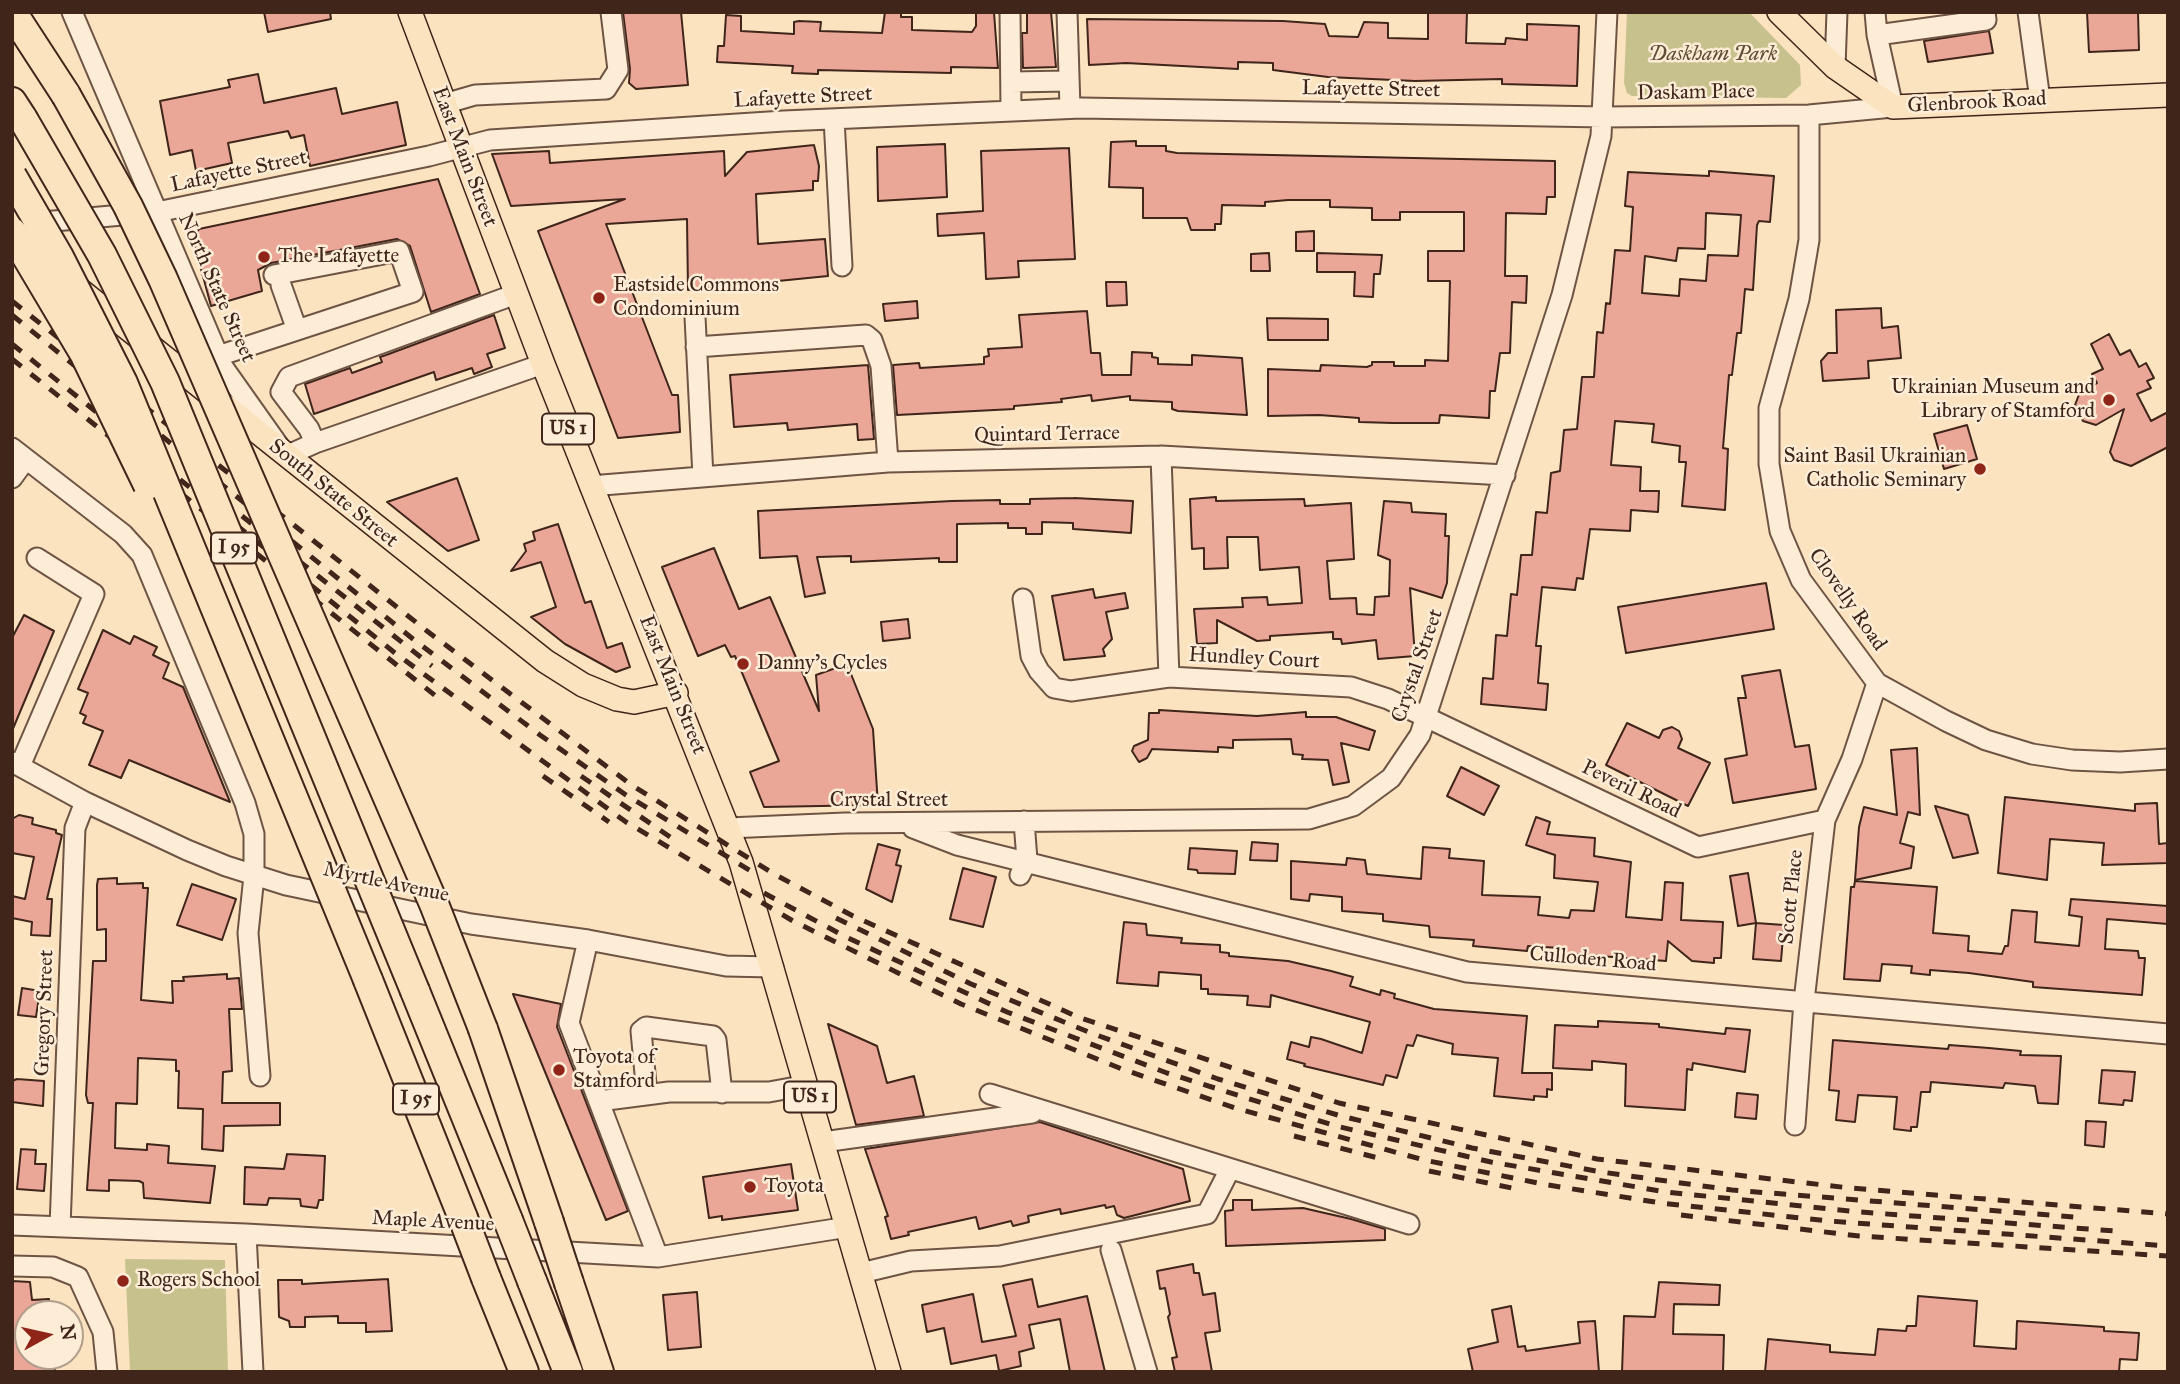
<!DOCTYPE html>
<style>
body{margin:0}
#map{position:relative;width:2180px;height:1384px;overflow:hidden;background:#fce3c0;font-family:"IM FELL Great Primer",serif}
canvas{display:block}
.frame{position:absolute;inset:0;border:14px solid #3f251a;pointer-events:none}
.north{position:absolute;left:14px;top:1300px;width:70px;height:70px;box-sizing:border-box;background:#fdedd6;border:2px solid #b19d8b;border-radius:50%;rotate:82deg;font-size:19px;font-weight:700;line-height:28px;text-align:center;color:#3f251a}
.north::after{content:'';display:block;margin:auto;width:24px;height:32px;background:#8f2418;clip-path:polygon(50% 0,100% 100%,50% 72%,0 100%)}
</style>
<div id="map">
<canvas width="2180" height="1384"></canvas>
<div class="frame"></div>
<div class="north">N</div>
</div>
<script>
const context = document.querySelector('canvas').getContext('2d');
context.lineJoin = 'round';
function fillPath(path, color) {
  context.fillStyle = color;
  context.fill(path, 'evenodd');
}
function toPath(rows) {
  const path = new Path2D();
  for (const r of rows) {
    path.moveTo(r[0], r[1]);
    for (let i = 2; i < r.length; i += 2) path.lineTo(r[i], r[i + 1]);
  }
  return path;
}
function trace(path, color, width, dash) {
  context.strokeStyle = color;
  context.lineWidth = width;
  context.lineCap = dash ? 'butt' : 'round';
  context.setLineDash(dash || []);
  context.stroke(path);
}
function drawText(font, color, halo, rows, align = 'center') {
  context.font = font + ' "IM FELL Great Primer",serif';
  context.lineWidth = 5;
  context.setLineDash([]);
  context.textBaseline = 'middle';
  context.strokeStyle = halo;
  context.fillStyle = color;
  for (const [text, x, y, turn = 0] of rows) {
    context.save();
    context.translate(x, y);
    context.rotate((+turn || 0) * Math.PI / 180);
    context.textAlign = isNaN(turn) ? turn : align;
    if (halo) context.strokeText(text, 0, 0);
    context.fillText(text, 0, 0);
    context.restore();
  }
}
fillPath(toPath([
 [1627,12,1749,12,1800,65,1801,85,1786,98,1632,96,1627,93,1624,83],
 [125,1259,225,1260,228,1372,130,1372]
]), '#c7c18d');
const building = toPath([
 [264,12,330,12,331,19,268,32,264,12],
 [623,12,681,12,688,85,636,89,629,83,630,69,623,12],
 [885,12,901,12,901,17,912,17,912,30,972,32,976,26,976,12,994,12,998,68,951,67,951,73,818,70,818,74,792,73,793,66,717,62,718,46,724,46,726,15,741,16,741,31,794,34,794,22,799,21,821,22,820,31,882,33,885,12],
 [1027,12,1051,12,1056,67,1023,68,1022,33,1027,33,1027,12],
 [1428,12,1467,12,1466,43,1505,44,1506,38,1527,40,1527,24,1579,26,1577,86,1502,84,1502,79,1415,81,1328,77,1273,70,1273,63,1238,62,1238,69,1126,63,1089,65,1087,19,1283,21,1325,24,1329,36,1358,37,1364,22,1388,23,1388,38,1428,39,1428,12],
 [2087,12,2138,12,2139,50,2089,52,2087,12],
 [1989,31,1993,53,1928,62,1924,41,1989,31],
 [258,74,264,103,336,88,342,114,397,102,406,145,310,166,304,135,291,138,288,131,228,143,232,163,196,171,192,150,170,155,160,101,230,87,228,80,258,74],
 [1136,141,1136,146,1166,146,1166,151,1177,153,1555,161,1555,197,1547,197,1546,214,1506,213,1505,276,1527,276,1526,303,1512,302,1510,353,1500,353,1495,391,1490,391,1489,418,1440,415,1439,423,1393,423,1359,422,1359,418,1319,415,1268,416,1268,369,1320,371,1321,365,1367,367,1372,365,1372,362,1394,362,1394,366,1425,366,1425,360,1448,361,1450,281,1428,281,1428,251,1464,251,1464,212,1400,212,1400,220,1372,220,1372,208,1330,207,1330,200,1288,200,1265,202,1265,206,1222,205,1221,224,1215,224,1215,230,1191,230,1187,218,1143,218,1143,188,1109,187,1111,142,1136,141],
 [945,144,947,197,878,201,877,147,945,144],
 [814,145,819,166,818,181,813,181,813,190,756,194,758,244,825,239,828,276,688,290,687,219,606,224,672,395,678,395,680,432,618,438,538,231,625,199,511,206,492,154,549,151,550,163,724,151,725,176,747,152,814,145],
 [1069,148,1075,259,1018,261,1019,277,986,279,984,233,938,236,937,214,983,211,981,151,1069,148],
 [1709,171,1774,176,1770,222,1759,221,1757,225,1753,290,1745,289,1741,333,1737,333,1732,375,1729,375,1723,448,1728,449,1725,510,1682,506,1686,462,1679,462,1680,446,1652,442,1654,424,1615,421,1611,465,1641,467,1640,491,1659,491,1658,512,1631,510,1630,531,1590,529,1583,579,1577,578,1575,590,1542,587,1536,646,1541,646,1538,683,1548,684,1546,710,1481,704,1483,678,1493,679,1496,635,1507,636,1511,594,1517,595,1521,555,1532,555,1536,512,1547,513,1551,473,1560,471,1564,430,1577,429,1582,377,1594,377,1597,332,1603,333,1606,303,1610,304,1615,250,1630,251,1633,207,1625,206,1628,172,1709,176,1709,171],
 [1706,213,1741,215,1738,256,1708,255,1706,281,1680,279,1679,296,1642,293,1645,256,1676,261,1678,248,1705,249,1706,213],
 [438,179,480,294,431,312,410,246,397,239,271,263,258,270,262,291,211,306,193,239,199,229,438,179],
 [1314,231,1314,251,1296,251,1296,232,1314,231],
 [1269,253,1270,271,1251,271,1251,254,1269,253],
 [1317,253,1382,255,1380,274,1374,274,1373,297,1354,296,1355,272,1317,272,1317,253],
 [1106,282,1126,282,1127,305,1107,306,1106,282],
 [917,301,918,318,885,321,883,304,917,301],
 [1881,308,1882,328,1898,326,1901,358,1868,361,1869,378,1823,381,1821,361,1828,353,1837,353,1836,310,1881,308],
 [1087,311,1091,353,1100,353,1102,375,1131,375,1132,352,1152,353,1152,357,1158,358,1158,364,1192,365,1192,355,1242,358,1247,415,1178,411,1172,409,1172,402,1130,400,1130,396,1092,401,1091,395,1061,399,1062,402,1014,406,1014,409,897,415,893,365,919,363,920,368,984,364,984,357,989,356,988,349,1022,347,1019,315,1087,311],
 [494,315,505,348,487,354,492,367,474,374,472,368,436,380,434,372,314,414,305,384,350,368,352,373,382,362,380,357,386,355,494,315],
 [1267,318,1328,319,1328,340,1268,340,1267,318],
 [2109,334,2120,355,2130,350,2139,367,2146,363,2154,378,2147,381,2151,388,2137,394,2151,421,2168,412,2168,447,2131,466,2114,460,2110,452,2124,409,2096,425,2083,421,2075,405,2080,392,2097,383,2092,374,2103,369,2091,344,2109,334],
 [868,365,874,439,858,440,857,424,788,430,787,423,734,427,730,375,868,365],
 [1967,425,1977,459,1944,469,1934,434,1967,425],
 [457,478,479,540,448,551,387,502,457,478],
 [1216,497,1216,501,1304,499,1305,506,1351,503,1354,559,1327,561,1330,599,1356,598,1357,614,1374,615,1375,597,1389,596,1390,560,1378,555,1384,501,1411,503,1412,512,1446,514,1445,536,1449,536,1447,583,1442,598,1410,588,1415,656,1378,659,1376,640,1342,644,1341,639,1333,639,1333,632,1270,636,1270,640,1257,641,1217,620,1217,643,1197,644,1194,609,1243,607,1242,598,1267,597,1268,605,1302,603,1299,567,1260,570,1258,537,1227,537,1228,568,1204,569,1204,548,1192,549,1190,499,1216,497],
 [1074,498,1133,501,1131,533,1073,529,1073,523,1042,522,1042,534,1026,534,1026,528,1008,528,1008,523,957,524,957,562,939,562,939,558,851,562,851,556,817,557,825,593,805,597,797,556,760,558,758,511,952,501,1000,500,1000,504,1030,504,1030,499,1074,498],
 [558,524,585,603,591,601,607,648,622,643,630,667,616,672,565,644,531,617,556,607,541,562,511,571,526,551,524,544,535,540,533,532,558,524],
 [714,548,739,609,770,597,819,711,816,675,847,664,873,729,878,805,764,807,750,772,779,761,735,656,731,657,725,645,698,656,662,567,714,548],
 [1766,583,1774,629,1626,653,1618,607,1766,583],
 [1093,589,1095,598,1125,593,1128,608,1106,612,1112,639,1103,649,1105,656,1064,660,1052,596,1093,589],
 [24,615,54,631,12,731,12,638,24,615],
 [908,619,910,638,883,641,881,622,908,619],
 [103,630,130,644,134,636,157,647,153,655,169,663,163,678,183,687,230,802,129,760,121,778,89,765,103,731,83,723,86,716,80,713,88,693,78,689,103,630],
 [1780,670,1795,747,1809,745,1816,789,1733,803,1725,759,1747,755,1738,698,1746,698,1742,676,1780,670],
 [1159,710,1257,716,1306,712,1306,717,1336,717,1375,731,1369,750,1341,743,1349,782,1333,785,1328,760,1302,759,1303,755,1293,754,1291,739,1233,740,1233,748,1218,747,1218,752,1152,749,1147,758,1139,762,1132,751,1134,746,1148,740,1149,713,1159,713,1159,710],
 [1627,723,1659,738,1663,730,1672,727,1679,731,1682,739,1678,748,1710,763,1688,806,1606,765,1627,723],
 [1917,748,1920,815,1908,812,1900,843,1914,847,1911,868,1855,880,1859,827,1864,807,1897,815,1891,750,1917,748],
 [1461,767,1499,786,1484,815,1447,796,1461,767],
 [2005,797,2135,811,2135,804,2157,803,2159,844,2168,843,2168,863,2102,865,2104,843,2050,839,2047,880,1998,873,2005,797],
 [1935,806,1968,815,1978,853,1953,858,1935,806],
 [19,815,33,818,32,824,56,830,56,833,62,835,47,899,52,899,50,936,31,935,32,922,12,918,12,896,25,899,34,857,12,853,12,819,19,815],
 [1536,817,1550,822,1547,834,1595,838,1594,856,1631,862,1626,917,1662,920,1665,882,1683,883,1681,920,1723,922,1721,958,1714,958,1714,963,1692,961,1668,941,1666,961,1559,953,1560,948,1528,946,1527,951,1473,946,1474,940,1430,937,1429,926,1383,921,1383,914,1342,911,1342,897,1310,894,1309,901,1291,899,1291,861,1346,865,1347,858,1365,860,1367,874,1421,879,1423,847,1450,849,1449,858,1484,861,1482,895,1540,897,1538,915,1569,918,1571,910,1594,911,1598,882,1554,878,1555,855,1526,845,1536,817],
 [1252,842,1278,844,1277,861,1250,860,1252,842],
 [878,844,900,850,896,865,901,866,892,902,866,889,878,844],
 [1190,848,1237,851,1235,874,1198,873,1197,870,1188,869,1190,848],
 [963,868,996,877,983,927,950,919,963,868],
 [1748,873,1756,923,1738,926,1730,876,1748,873],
 [117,878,117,884,143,883,143,888,148,888,141,1000,173,1003,172,981,184,981,183,977,227,974,227,979,239,978,242,1009,229,1009,232,1071,223,1072,222,1103,280,1103,280,1125,224,1126,223,1151,202,1149,203,1109,178,1108,179,1071,176,1071,176,1060,138,1058,137,1104,116,1103,115,1148,147,1150,147,1144,169,1146,168,1163,215,1166,210,1203,144,1198,143,1183,139,1181,109,1180,109,1191,87,1190,93,1103,88,1103,86,1095,93,961,106,961,106,929,97,930,97,885,98,879,117,878],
 [1855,881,1937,887,1933,933,1969,936,1968,951,2002,954,2005,946,2008,946,2012,910,2037,912,2035,942,2079,946,2082,917,2069,915,2071,899,2168,906,2168,924,2107,919,2105,949,2138,951,2139,958,2145,958,2142,995,2033,987,2033,982,1969,973,1930,970,1930,975,1911,973,1912,966,1882,964,1880,981,1844,979,1851,887,1854,887,1855,881],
 [192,884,236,899,222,940,177,925,192,884],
 [1124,922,1146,924,1147,935,1182,938,1181,943,1220,945,1220,952,1229,953,1229,956,1288,961,1331,971,1353,977,1350,986,1380,995,1381,990,1395,994,1394,998,1434,1009,1527,1016,1522,1073,1552,1073,1552,1090,1547,1089,1547,1097,1534,1096,1534,1100,1494,1096,1498,1058,1452,1054,1453,1044,1417,1035,1413,1046,1407,1045,1397,1078,1386,1075,1383,1085,1304,1066,1305,1064,1287,1059,1291,1042,1309,1047,1311,1037,1321,1039,1362,1053,1370,1022,1271,995,1270,1007,1247,1005,1248,996,1208,994,1208,989,1201,989,1201,975,1159,972,1158,986,1117,983,1124,922],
 [1756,923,1784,925,1781,961,1753,959,1756,923],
 [22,988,40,991,36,1017,18,1015,22,988],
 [513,994,561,1004,557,1027,628,1211,606,1220,513,994],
 [1598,1021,1659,1024,1659,1027,1725,1034,1726,1028,1750,1030,1745,1072,1693,1063,1692,1070,1687,1069,1685,1110,1625,1106,1626,1064,1592,1061,1592,1070,1553,1068,1555,1025,1598,1027,1598,1021],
 [828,1024,877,1046,887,1083,914,1076,924,1116,856,1125,828,1024],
 [1833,1040,1948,1049,1949,1045,1989,1048,2021,1051,2020,1055,2061,1056,2058,1104,2038,1103,2035,1086,2005,1083,2003,1088,1931,1082,1930,1092,1921,1092,1917,1127,1911,1127,1911,1131,1894,1129,1897,1097,1858,1095,1855,1122,1836,1120,1839,1091,1829,1090,1833,1040],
 [2102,1070,2135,1072,2132,1101,2124,1100,2123,1105,2099,1103,2102,1070],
 [17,1079,44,1081,43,1106,12,1102,12,1081,17,1079],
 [1737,1093,1758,1095,1756,1119,1735,1117,1737,1093],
 [2086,1121,2106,1122,2104,1147,2085,1145,2086,1121],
 [1040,1122,1183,1169,1190,1201,1124,1218,1117,1215,1114,1206,1106,1208,1105,1205,1061,1214,1060,1209,1028,1216,1029,1222,1013,1226,1011,1221,979,1229,976,1217,908,1232,909,1235,891,1239,885,1217,888,1216,865,1149,1040,1122],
 [21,1149,36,1150,35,1164,46,1164,44,1191,17,1189,21,1149],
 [287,1154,325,1156,323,1200,319,1200,317,1208,301,1206,300,1199,269,1198,267,1205,244,1204,245,1167,284,1169,287,1154],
 [791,1164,798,1210,722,1220,722,1216,709,1218,703,1177,791,1164],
 [1233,1200,1252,1200,1252,1210,1303,1208,1351,1219,1385,1229,1385,1240,1226,1246,1225,1211,1233,1210,1233,1200],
 [1193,1264,1194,1273,1199,1273,1203,1295,1215,1293,1220,1331,1205,1333,1212,1372,1175,1372,1172,1358,1177,1357,1168,1317,1170,1314,1165,1288,1160,1289,1157,1271,1193,1264],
 [388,1279,392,1331,366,1332,366,1323,338,1323,338,1316,305,1317,305,1327,290,1327,289,1321,279,1317,278,1280,302,1280,302,1284,388,1279],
 [1032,1279,1038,1307,1087,1296,1105,1372,1070,1372,1060,1319,1029,1325,1034,1348,1019,1352,1021,1366,999,1371,996,1355,951,1364,944,1328,927,1332,922,1305,973,1294,982,1342,1016,1336,1003,1285,1032,1279],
 [12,1281,30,1282,32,1300,49,1299,50,1314,28,1314,28,1356,54,1356,55,1372,12,1372,12,1281],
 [1659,1282,1720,1285,1719,1305,1674,1304,1673,1334,1724,1335,1723,1372,1622,1372,1624,1316,1655,1317,1659,1282],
 [697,1292,701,1347,668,1350,663,1295,697,1292],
 [1918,1296,1977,1301,1974,1346,2016,1349,2017,1321,2104,1327,2104,1331,2139,1333,2137,1360,2120,1359,2119,1372,1765,1372,1768,1339,1830,1345,1830,1352,1875,1355,1878,1329,1906,1331,1907,1326,1916,1326,1918,1296],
 [1511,1306,1518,1347,1525,1346,1526,1351,1580,1343,1578,1322,1595,1321,1599,1372,1473,1372,1468,1349,1498,1342,1492,1310,1511,1306]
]);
fillPath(building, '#eaa696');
trace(building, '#3f251a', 2);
const minor = toPath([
 [72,12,223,367,286,456,315,443,543,364],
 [1010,12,1011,111],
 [1067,12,1070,108],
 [2028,12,2040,100],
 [1877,35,1986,20,1985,12],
 [1835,67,1837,12],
 [1011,82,1069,81],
 [444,104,475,95,606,89,618,70,611,12],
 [1809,115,1809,240,1799,299,1769,408,1769,464,1780,531,1801,580,1877,683,1946,721,1986,740,2032,754,2072,760,2120,762,2168,759],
 [834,119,842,266],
 [31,223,157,212,429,156,490,140,784,121,1081,108,1604,117,1809,115,1893,107,1877,35,1875,12],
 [281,285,297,330],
 [695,317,703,477],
 [696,347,866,335,872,340,881,366,888,462],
 [218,356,413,292,399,251,274,275],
 [315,443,309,429,281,392,289,377,516,294],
 [12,448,123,534,142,555,245,803,254,834,254,876,248,933,260,1076],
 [1161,456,1169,677,1351,687,1388,699,1698,847,1825,820],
 [12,478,26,459],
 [590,486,888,462,1161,456,1505,475],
 [1023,599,1031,656,1039,671,1054,688,1071,691,1169,677],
 [12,762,85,802,187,850,226,866,286,885,471,924,588,940,726,966,773,967],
 [20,766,94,594,37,558],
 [728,828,845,823,1309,819,1353,806,1391,778,1420,735,1562,295,1601,136,1607,12],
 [913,828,957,845,1467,972,2168,1034],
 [1020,875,1027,860,1024,821],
 [588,940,569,1023,658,1257],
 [990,1094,1409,1224],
 [647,1095,641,1031,646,1027,713,1036,716,1040,722,1093],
 [599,1101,669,1092,769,1092,807,1085],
 [1795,1125,1804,1001,1825,820,1852,759,1877,683],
 [823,1142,1032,1113,1035,1109],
 [12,1225,246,1234,658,1257,848,1227],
 [60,1227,75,828,85,802],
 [246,1234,253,1372],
 [1111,1250,1147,1372],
 [12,1266,53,1267,78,1277,103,1332,107,1372],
 [861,1273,911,1261,1000,1256,1207,1214,1230,1169]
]);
const major = toPath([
 [410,12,543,364,741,862,889,1372],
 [1779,12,1835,67,1893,107,2168,95],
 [76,287,545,661,583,685,617,699,634,702,676,693]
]);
const highway = toPath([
 [12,12,66,95],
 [12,102,23,119],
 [368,980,463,1218],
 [415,991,508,1220],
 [483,1029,549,1222],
 [486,1278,524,1372],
 [532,1281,568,1372],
 [569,1283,599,1372]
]);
trace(minor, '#6e5444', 23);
trace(major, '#3f251a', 26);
trace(highway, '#3f251a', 32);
trace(minor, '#fdedd6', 19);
trace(major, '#fce3c0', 23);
trace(highway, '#fce3c0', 28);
trace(toPath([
 [12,301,427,631,630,784,774,874,853,916,1078,1017,1339,1103,1597,1159,1850,1188,2168,1214],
 [12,315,413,639,540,735,626,795,759,876],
 [12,344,395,653,626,822,793,921,961,1004,1122,1069,1235,1108,1424,1160,1548,1185,1661,1203,1829,1221,2168,1246],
 [12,359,437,697],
 [242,516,432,666],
 [543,776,609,822],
 [581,776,676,841],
 [764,893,846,937,1007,1012,1167,1073,1336,1126,1491,1162,1666,1192,1860,1212,2115,1231],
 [836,918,971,984,1091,1033,1218,1079,1341,1116,1472,1148,1601,1172,1732,1190,2074,1217],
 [1294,1136,1382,1159],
 [1429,1171,1512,1188],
 [1681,1215,1859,1236,2168,1256]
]), '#3f251a', 5, [12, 12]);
const highwayBridge = toPath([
 [66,95,128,206,163,279,434,904,483,1029],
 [23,119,102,255,165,382,415,991],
 [12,176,59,257,123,383,368,980],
 [12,232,84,353,148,485],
 [463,1218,486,1278],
 [508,1220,532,1281],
 [549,1222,569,1283]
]);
trace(highwayBridge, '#3f251a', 32, []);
trace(highwayBridge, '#fce3c0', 28);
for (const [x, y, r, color] of [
 [264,257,7,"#8f2418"],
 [599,298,7,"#8f2418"],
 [2109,400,7,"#8f2418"],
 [1980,469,7,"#8f2418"],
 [743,664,7,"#8f2418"],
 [559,1070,7,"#8f2418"],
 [750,1187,7,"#8f2418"],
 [123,1281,7,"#8f2418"]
]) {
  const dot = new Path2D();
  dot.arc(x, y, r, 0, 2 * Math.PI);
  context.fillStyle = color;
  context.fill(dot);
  trace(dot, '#fdedd6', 2.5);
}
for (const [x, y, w] of [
 [568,429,52],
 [234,548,46],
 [810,1097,52],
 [416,1099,46]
]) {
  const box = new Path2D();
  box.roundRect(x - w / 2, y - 15.5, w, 31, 5);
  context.fillStyle = '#fdedd6';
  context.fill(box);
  trace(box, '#3f251a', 2);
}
drawText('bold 19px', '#3f251a', null, [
 ["US 1",568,429],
 ["I 95",234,548],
 ["US 1",810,1097],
 ["I 95",416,1099]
]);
drawText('italic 21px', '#614c37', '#fdedd6', [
 ["Daskham Park",1713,55]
]);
drawText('21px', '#3f251a', '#fdedd6', [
 ["Lafayette Street",1371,90,1],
 ["Daskam Place",1696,93,-1],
 ["Lafayette Street",803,98,-3],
 ["Glenbrook Road",1977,103,-3],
 ["East Main Street",464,157,69],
 ["Lafayette Street",239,172,-12],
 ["North State Street",216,288,66],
 ["Quintard Terrace",1047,435,-1],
 ["South State Street",333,494,39],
 ["Clovelly Road",1847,600,55],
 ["Hundley Court",1254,659,3],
 ["Crystal Street",1418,666,-71],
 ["East Main Street",672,685,68],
 ["Peveril Road",1631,790,26],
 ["Crystal Street",889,801],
 ["Myrtle Avenue",386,883,12],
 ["Scott Place",1792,897,-84],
 ["Culloden Road",1593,960,5],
 ["Gregory Street",45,1013,-88],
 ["Maple Avenue",433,1222,3]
]);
drawText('21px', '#3f251a', '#fdedd6', [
 ["The Lafayette",278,257],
 ["Eastside Commons",613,286],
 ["Condominium",613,310],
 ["Ukrainian Museum and",2095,388,"right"],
 ["Library of Stamford",2095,412,"right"],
 ["Saint Basil Ukrainian",1966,457,"right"],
 ["Catholic Seminary",1966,481,"right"],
 ["Danny's Cycles",757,664],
 ["Toyota of",573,1058],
 ["Stamford",573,1082],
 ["Toyota",764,1187],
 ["Rogers School",137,1281]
], 'left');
</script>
